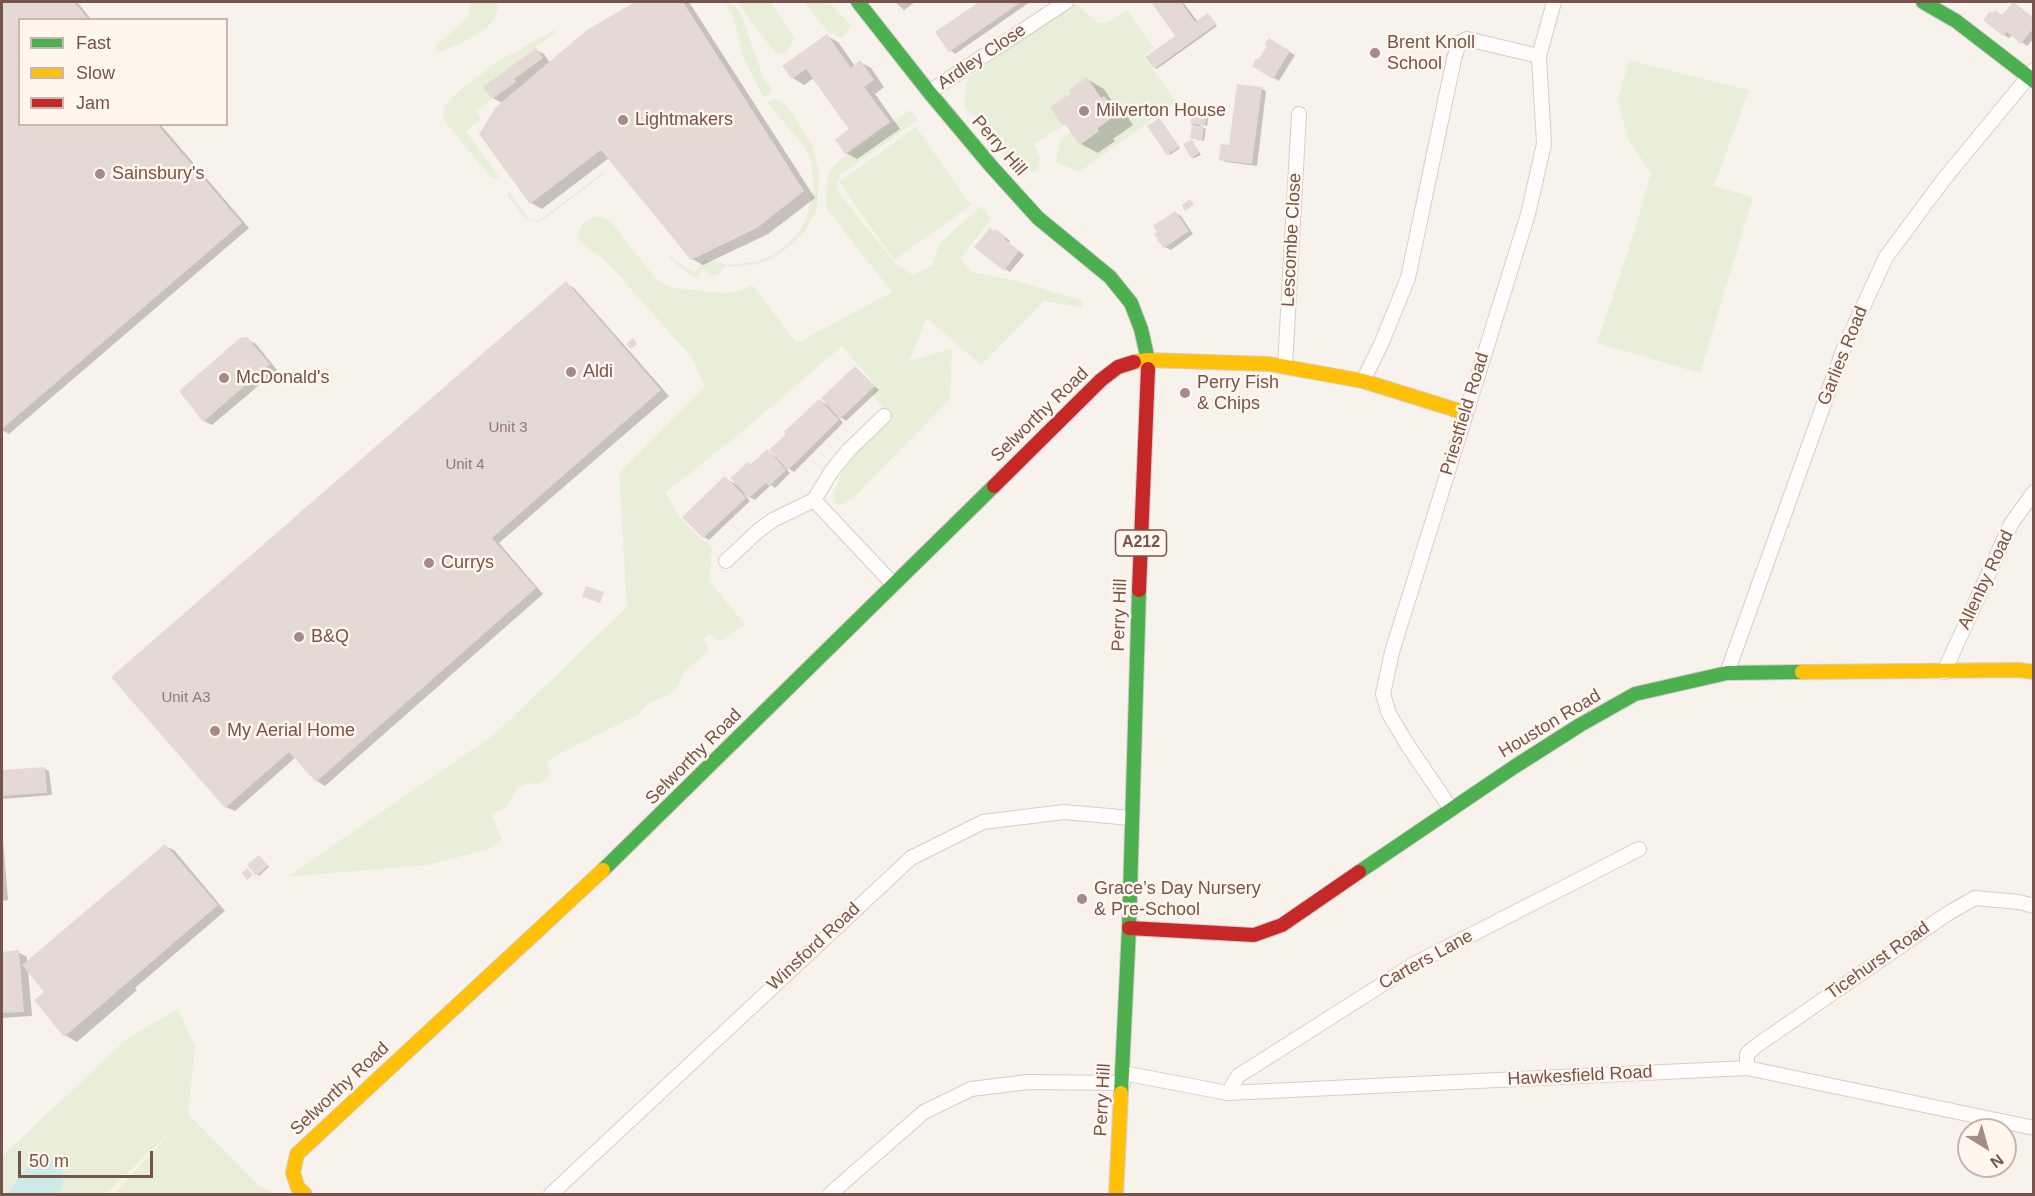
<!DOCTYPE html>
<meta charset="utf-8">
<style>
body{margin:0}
#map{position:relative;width:2035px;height:1196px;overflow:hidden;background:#f8f2ed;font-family:Arial,sans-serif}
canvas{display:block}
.frame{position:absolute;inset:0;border:3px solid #77544b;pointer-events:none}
.legend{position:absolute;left:18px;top:18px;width:210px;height:108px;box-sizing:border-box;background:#fff6ee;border:2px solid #c9b5ad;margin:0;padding:8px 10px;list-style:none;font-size:18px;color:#77544b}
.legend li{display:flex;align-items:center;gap:12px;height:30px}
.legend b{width:30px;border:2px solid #c9b5ad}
.north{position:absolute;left:1957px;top:1118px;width:60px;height:60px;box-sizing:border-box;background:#fff6ee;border:2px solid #c9b5ad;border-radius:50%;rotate:143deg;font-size:16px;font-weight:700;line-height:24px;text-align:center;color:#77544b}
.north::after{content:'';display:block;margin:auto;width:21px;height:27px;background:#a48b84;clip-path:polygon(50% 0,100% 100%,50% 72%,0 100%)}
.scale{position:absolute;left:18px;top:1151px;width:135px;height:27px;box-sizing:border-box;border:3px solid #77544b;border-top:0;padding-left:8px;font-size:18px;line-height:21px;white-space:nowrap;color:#77544b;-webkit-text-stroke:4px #fff6ee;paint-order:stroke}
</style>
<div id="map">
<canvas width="2035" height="1196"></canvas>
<div class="frame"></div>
<ul class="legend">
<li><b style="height:8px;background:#4caf50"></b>Fast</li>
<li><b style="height:8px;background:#ffc107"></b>Slow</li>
<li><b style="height:8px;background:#c62828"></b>Jam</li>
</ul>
<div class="north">N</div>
<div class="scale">50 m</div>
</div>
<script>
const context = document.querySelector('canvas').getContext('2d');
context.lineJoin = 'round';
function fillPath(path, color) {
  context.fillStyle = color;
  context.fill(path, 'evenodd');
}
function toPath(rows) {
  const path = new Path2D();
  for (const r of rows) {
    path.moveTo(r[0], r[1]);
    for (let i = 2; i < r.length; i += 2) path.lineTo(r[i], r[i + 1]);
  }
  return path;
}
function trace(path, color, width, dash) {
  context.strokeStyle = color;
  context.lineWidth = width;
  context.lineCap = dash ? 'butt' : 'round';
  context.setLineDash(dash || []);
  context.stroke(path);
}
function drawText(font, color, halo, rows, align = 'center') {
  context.font = font + ' Arial,sans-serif';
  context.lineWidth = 5;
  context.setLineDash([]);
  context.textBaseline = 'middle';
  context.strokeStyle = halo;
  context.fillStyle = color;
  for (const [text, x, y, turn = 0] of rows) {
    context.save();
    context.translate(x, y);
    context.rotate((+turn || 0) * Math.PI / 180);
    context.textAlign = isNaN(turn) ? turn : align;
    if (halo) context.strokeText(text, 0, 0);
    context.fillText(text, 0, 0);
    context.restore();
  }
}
fillPath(toPath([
 [470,2,496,2,498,8,495,18,486,29,465,41,443,51,436,52,435,46,470,16,468,8],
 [738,2,771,2,794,38,787,52,777,55,747,16],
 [804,2,829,2,851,26,842,38,828,32],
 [730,3,734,5,742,17,764,80,772,88,768,95,763,97,744,58,733,15,726,5],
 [1076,4,1098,23,1108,23,1127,10,1154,48,1143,57,1177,102,1079,172,1056,162,1060,141,1071,132,1080,144,1098,132,1097,129,1117,114,1104,96,1101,98,1087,78,1069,90,1071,93,1050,107,1063,126,1034,144,1040,159,1039,167,1034,173,1007,157,964,105,967,79,1068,7],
 [555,30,557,32,483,87,492,99,476,111,481,119,466,131,499,177,493,179,444,121,443,113,445,105,459,91,498,61],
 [1629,60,1749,90,1714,186,1753,197,1700,373,1597,343,1630,246,1651,173,1628,139,1618,99],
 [776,99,787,106,812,144,819,173,817,210,802,235,792,245,769,260,755,265,725,267,718,275,711,276,702,268,699,275,695,278,671,260,668,255,695,273,704,259,729,265,758,261,773,255,788,243,800,230,807,217,814,188,811,161,804,146,767,102],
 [910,110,918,120,841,174,837,183,838,192,896,264,913,275,933,265,939,244,981,206,991,219,960,259,972,272,1018,281,1083,301,1081,307,1044,301,981,365,927,318,909,361,952,349,950,399,856,495,843,505,837,505,833,502,834,493,846,461,852,458,892,418,871,394,876,386,842,346,743,431,665,493,680,518,703,541,708,542,712,550,709,581,745,624,720,642,709,634,703,639,709,651,683,673,677,688,666,696,650,703,637,715,568,749,547,762,551,771,547,778,538,784,529,783,517,788,507,806,491,815,502,839,490,849,427,865,287,877,495,734,627,607,619,473,705,386,693,359,614,270,598,255,580,242,577,238,582,224,590,218,601,216,611,222,656,279,669,287,721,293,740,291,752,285,797,343,892,292,826,208,826,193,828,174,836,163],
 [916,127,971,205,894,260,839,182],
 [603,172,605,173,541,222,526,220,507,196,509,191,530,220,540,220],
 [178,1009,195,1047,188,1114,259,1186,278,1194,114,1194,177,1125,106,1194,2,1194,2,1156,127,1039]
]), '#e8eed7');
fillPath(toPath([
 [45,1159,57,1161,63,1168,63,1183,59,1194,7,1194,22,1173,35,1163]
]), '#cdeae9');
fillPath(toPath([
 [2,2,77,2,92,20,20,20,20,124,160,124,249,228,9,434,2,430],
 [638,2,689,2,815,198,768,234,703,265,692,259,609,158,542,209,531,203,502,103,493,98,536,50,544,54,550,63,588,31],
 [895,2,915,2,904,10],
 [982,2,1030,2,955,54,950,50,937,32],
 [1153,2,1183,2,1198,22,1208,15,1217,26,1157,69,1155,68,1178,36],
 [2014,3,2034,18,2034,38,2027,46,2012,35,2009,38,2004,35,1985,19,2003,16],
 [827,36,838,42,855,66,860,62,871,68,884,87,875,94,900,129,857,159,846,153,851,130,814,78,804,85,793,78],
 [1269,40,1295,55,1279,81,1254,65,1259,62,1269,46],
 [1087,79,1104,89,1113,103,1121,107,1133,125,1113,139,1115,141,1098,153,1081,144,1070,128,1064,124,1073,93],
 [1261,88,1266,91,1257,166,1226,162,1220,159,1230,147],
 [1194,110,1209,113,1207,126,1198,124,1206,129,1204,141,1191,138],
 [1161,121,1180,148,1170,155,1168,153],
 [1192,141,1201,155,1194,158,1192,157],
 [1175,213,1181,216,1193,234,1171,250,1165,247],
 [1001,234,1010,241,1008,243,1024,255,1010,272,1005,269],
 [566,283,574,288,669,396,499,543,543,594,325,786,317,781,296,757,235,811,226,807],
 [247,339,256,344,277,370,212,425,204,421],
 [855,368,879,390,846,421,837,415,843,423,794,472,784,466,790,473,775,488,771,485,755,500,744,494,750,501,709,540,704,537,725,478,737,485,752,465,767,451,776,457,819,400,829,406],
 [44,768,49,771,52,795,2,799,2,772],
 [2,828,8,900,2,901],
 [165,846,174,850,225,911,135,988,137,990,77,1042,65,1035,46,992,28,970,32,1016,2,1018,2,954,18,952,27,957,27,962],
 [261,858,269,867,259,876,257,874]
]), '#0003');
fillPath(toPath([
 [2,2,74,2,89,20,20,20,20,124,157,124,242,223,2,429],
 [635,2,683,2,804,191,757,228,691,260,601,150,530,204,479,134,496,107,587,30],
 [979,2,1021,2,949,52,935,32],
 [1151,2,1181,2,1195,22,1208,13,1216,24,1154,69,1145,57,1175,36],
 [2013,2,2034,18,2034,33,2031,31,2021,44,2007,32,2003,36,1983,20,1990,11,1992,13,1995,10,2002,15],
 [827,34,851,68,860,60,874,80,864,87,890,122,845,154,835,140,849,129,842,120,806,69,792,79,782,66],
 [1269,38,1290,51,1273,79,1252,66,1256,59,1258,60,1267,46,1264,45],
 [536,48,543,58,514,79,516,82,492,99,483,87],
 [1087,77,1101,98,1104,96,1117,114,1097,129,1099,131,1080,145,1065,124,1063,126,1050,107,1071,93,1069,90],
 [1237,84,1262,87,1252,164,1219,160,1221,144,1229,145],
 [1192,109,1207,110,1205,125,1191,124],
 [1159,118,1179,147,1167,155,1147,126],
 [1192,125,1204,127,1202,140,1190,138],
 [1192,139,1199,153,1191,158,1183,144],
 [1190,199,1194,205,1185,211,1182,205],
 [1175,211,1189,231,1164,248,1157,240,1158,239,1154,234,1157,232,1153,226],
 [990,228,994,231,996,229,1006,237,1004,239,1019,251,1004,271,974,247],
 [566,281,661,390,492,538,536,588,316,782,289,752,225,808,111,677],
 [247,337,270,364,203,422,179,391,240,338],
 [633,338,637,344,631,349,626,344],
 [855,366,875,386,840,419,821,398],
 [819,399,839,420,788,470,769,450,786,434,784,432],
 [767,449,786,470,769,486,766,483,749,498,730,478,748,462,751,464],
 [725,476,746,498,703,538,682,517],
 [586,586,604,592,600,603,582,597],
 [45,767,47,793,2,796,2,770],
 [165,844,218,905,64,1037,34,1000,44,992,22,965],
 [259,855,268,866,256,876,247,865],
 [247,868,253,875,247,880,242,873],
 [19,950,24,1012,2,1013,2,952]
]), '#e4d9d4');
const street = toPath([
 [929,92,1066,2],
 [1285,366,1299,114],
 [1363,381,1382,342,1408,278,1454,59,1459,43,1467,39,1539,56],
 [814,500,894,585],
 [726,561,758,531,773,520,814,500,831,472,848,451,884,416],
 [1944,672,2011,524,2034,492],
 [1727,673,1844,348,1886,257,1944,179,2034,70],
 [1451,809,1407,744,1389,714,1383,694,1392,652,1528,214,1544,144,1539,56,1554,2],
 [1747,1068,1747,1054,1756,1046,1947,914,1975,898,2019,902,2034,906],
 [1123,1073,1228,1093,1747,1068,2034,1128],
 [1228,1093,1238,1076,1416,963,1639,849],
 [551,1194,911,858,983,822,1064,812,1131,818],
 [830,1194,924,1112,971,1089,1028,1082,1123,1083]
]);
const fast = toPath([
 [858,2,929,92,991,166,1038,218,1110,277,1131,303,1141,329,1148,360,1148,369],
 [1923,2,1956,21,2034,81],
 [603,870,994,486],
 [1359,872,1514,767,1580,725,1635,694,1727,673,1802,672],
 [1121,1093,1129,928,1139,590]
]);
const slow = toPath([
 [1134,362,1148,360,1269,364,1363,381,1466,413],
 [1802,672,2019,670,2034,672],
 [305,1194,298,1188,293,1173,297,1154,603,870],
 [1116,1194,1121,1093]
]);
const jam = toPath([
 [994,486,1101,380,1118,367,1134,362],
 [1139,590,1148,369],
 [1129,928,1254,935,1282,925,1359,872]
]);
trace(street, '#d6cdc9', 16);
trace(fast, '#d7cdc9', 16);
trace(slow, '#d7cdc9', 16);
trace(jam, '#d7cdc9', 16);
trace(street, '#fefdfc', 14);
trace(fast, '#4caf50', 14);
trace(slow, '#ffc107', 14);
trace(jam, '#c62828', 14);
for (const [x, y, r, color] of [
 [1375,53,6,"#a48b84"],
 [1084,111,6,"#a48b84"],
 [623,120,6,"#a48b84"],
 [100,174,6,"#a48b84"],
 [571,372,6,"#a48b84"],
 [224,378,6,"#a48b84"],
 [1185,393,6,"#a48b84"],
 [429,563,6,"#a48b84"],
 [299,637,6,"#a48b84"],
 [215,731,6,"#a48b84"],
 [1082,899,6,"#a48b84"]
]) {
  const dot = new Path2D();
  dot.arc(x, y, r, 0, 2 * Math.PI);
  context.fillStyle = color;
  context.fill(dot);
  trace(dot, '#fff6ee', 2);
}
drawText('15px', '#947870', null, [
 ["Unit 3",508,428],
 ["Unit 4",465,465],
 ["Unit A3",186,698]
]);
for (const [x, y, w] of [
 [1141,543,51]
]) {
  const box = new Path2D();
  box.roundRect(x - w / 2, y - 13, w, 26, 4.5);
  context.fillStyle = '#fff6ee';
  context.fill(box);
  trace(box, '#77544b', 1.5);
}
drawText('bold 16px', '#77544b', null, [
 ["A212",1141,543]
]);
drawText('18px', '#77544b', '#fff6ee', [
 ["Brent Knoll",1387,43],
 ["School",1387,64],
 ["Milverton House",1096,111],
 ["Lightmakers",635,120],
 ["Sainsbury's",112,174],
 ["Aldi",583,372],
 ["McDonald's",236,378],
 ["Perry Fish",1197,383],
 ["& Chips",1197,404],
 ["Currys",441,563],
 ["B&Q",311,637],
 ["My Aerial Home",227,731],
 ["Grace’s Day Nursery",1094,889],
 ["& Pre-School",1094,910]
], 'left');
drawText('18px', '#77544b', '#fff6ee', [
 ["Ardley Close",982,57,-34],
 ["Perry Hill",999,146,49],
 ["Lescombe Close",1292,240,-87],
 ["Garlies Road",1843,356,-68],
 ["Priestfield Road",1465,414,-73],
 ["Selworthy Road",1040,415,-44],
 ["Allenby Road",1986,580,-65],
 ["Perry Hill",1120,615,-88],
 ["Houston Road",1550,724,-31],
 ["Selworthy Road",694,757,-45],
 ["Winsford Road",814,947,-43],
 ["Carters Lane",1426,960,-29],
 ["Ticehurst Road",1878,961,-35],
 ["Hawkesfield Road",1580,1076,-3],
 ["Selworthy Road",340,1089,-43],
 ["Perry Hill",1103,1100,-87]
]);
</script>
